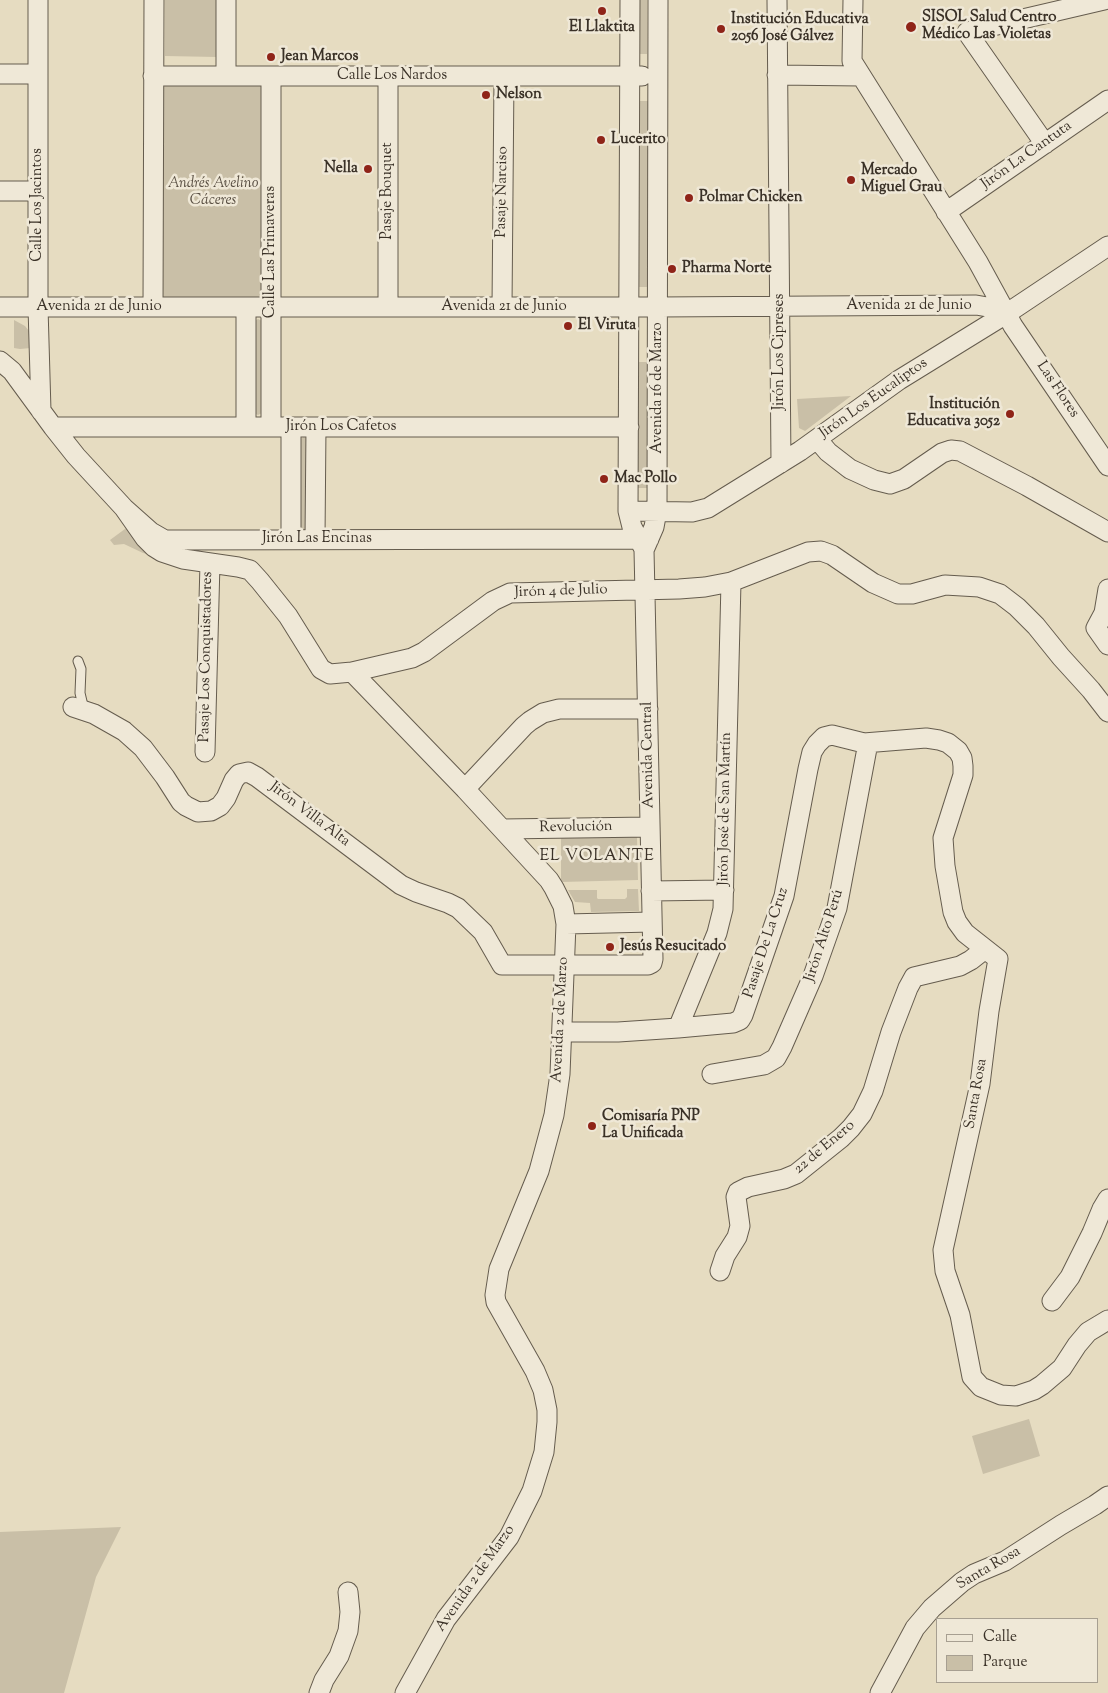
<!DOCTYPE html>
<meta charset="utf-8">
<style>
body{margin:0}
#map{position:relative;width:1108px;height:1693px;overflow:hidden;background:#e6dcc1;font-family:"Sorts Mill Goudy",serif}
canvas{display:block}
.legend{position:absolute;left:936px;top:1618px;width:162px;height:65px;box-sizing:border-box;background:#efe8d7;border:1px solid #a79f91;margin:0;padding:6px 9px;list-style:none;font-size:15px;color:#3a3127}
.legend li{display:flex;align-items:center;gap:10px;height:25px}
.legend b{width:25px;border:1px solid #a79f91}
</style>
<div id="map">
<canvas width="1108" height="1693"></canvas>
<ul class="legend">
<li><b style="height:6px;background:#efe8d7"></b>Calle</li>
<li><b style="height:14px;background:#c9bfa7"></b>Parque</li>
</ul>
</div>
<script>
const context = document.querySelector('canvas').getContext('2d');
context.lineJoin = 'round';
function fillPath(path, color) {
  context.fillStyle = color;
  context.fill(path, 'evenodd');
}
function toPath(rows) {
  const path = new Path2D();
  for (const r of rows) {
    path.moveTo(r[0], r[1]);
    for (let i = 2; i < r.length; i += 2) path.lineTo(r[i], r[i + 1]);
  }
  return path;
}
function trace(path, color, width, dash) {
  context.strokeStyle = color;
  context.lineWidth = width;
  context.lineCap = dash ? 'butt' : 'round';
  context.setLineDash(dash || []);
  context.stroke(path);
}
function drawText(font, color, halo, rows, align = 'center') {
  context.font = font + ' "Sorts Mill Goudy",serif';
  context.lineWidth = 5;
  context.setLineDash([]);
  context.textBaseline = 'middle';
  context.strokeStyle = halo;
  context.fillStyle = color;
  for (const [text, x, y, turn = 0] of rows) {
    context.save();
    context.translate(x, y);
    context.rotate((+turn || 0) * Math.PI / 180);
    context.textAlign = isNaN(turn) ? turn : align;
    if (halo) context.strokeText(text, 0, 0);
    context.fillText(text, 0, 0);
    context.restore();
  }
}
fillPath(toPath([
 [165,0,217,0,217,57,165,56],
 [639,0,647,0,647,54,639,54],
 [162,84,264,84,264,300,161,301],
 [638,101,650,101,650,287,638,287],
 [258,319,264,322,264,412,258,415,252,412,253,322],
 [14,320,25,326,29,331,31,348,20,349,14,348],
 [636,362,651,362,651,488,635,488],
 [851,396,805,431,799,428,797,399],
 [304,437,307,439,307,529,303,530,300,529,300,439],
 [129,526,158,557,143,553,124,544,114,545,110,540],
 [637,836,638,880,561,882,561,837],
 [627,889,638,889,639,911,591,912,590,903,575,902,568,890,597,890,597,898,598,899,625,899,627,897],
 [1029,1419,1040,1456,983,1474,972,1436],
 [121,1527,96,1577,64,1693,0,1693,0,1532]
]), '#c9bfa7');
const lane = toPath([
 [78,661,81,669,80,693,84,710]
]);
const street = toPath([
 [38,0,38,307,41,411],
 [630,0,628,511,632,527,644,549],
 [777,0,781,463],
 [853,0,852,61,978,262,1013,326,1108,466],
 [0,74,38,74],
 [777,75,861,76],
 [153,76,642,76],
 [226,76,226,0],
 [271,76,271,427],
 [388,76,388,307],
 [1045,144,967,32,1104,0],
 [0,191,38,191],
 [946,212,1108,100],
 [0,307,658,307,976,305,993,308,1006,314],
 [153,307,154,0],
 [246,307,246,427],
 [502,307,504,76],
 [0,361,12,371,53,427,76,456,124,508,151,532,165,540,649,539],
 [53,427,629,427],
 [291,427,291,539],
 [817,439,828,452,850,469,874,480,890,484,904,479,942,453,951,450,960,451,1027,486,1108,532],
 [124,508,145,538,154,547,162,552,183,559,238,567,250,570,260,581,288,616,321,669,330,674,352,672,412,658,424,652,493,601,510,593,679,589,705,587,731,582,808,552,821,551,832,555,873,583,898,594,912,594,945,585,979,587,1000,594,1017,607,1036,626,1061,657,1091,690,1108,712],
 [628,511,692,512,708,508,800,451,899,380,1006,314,1108,246],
 [315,539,316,427],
 [1108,589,1104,613,1096,628,1108,645],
 [352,672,465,789,549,880,554,888,563,906,566,924,560,1074,554,1115,539,1171,499,1269,495,1295,496,1302,535,1371,543,1390,547,1410,547,1422,544,1452,532,1491,509,1537,446,1619,405,1693],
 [73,707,94,714,124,731,143,748,165,777,181,802,186,806,198,812,211,811,220,806,226,798,234,780,239,774,248,772,257,777,401,885,416,892,448,903,458,908,483,932,502,965,648,965,652,963,653,959,644,550,654,527,657,511,658,0],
 [205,752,210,563],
 [465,789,524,726,530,721,543,713,559,709,648,709],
 [502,829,650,827],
 [651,891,724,890],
 [566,924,652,922],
 [678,1028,717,933,723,909,731,582],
 [562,1032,618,1032,678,1028,733,1023,740,1020,743,1015,784,896,808,769,812,752,817,744,824,737,832,735,864,743,926,738,939,740,948,743,958,751,962,758,963,766,963,775,943,838,945,866,953,912,957,922,965,933,998,959,989,1011,980,1084,943,1250,945,1271,960,1315,972,1377,981,1387,1001,1395,1016,1396,1034,1390,1042,1385,1062,1368,1077,1345,1088,1332,1108,1320],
 [712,1074,764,1065,776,1058,782,1047,813,976,837,908,868,743],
 [720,1271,725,1256,737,1237,740,1226,736,1197,738,1192,748,1187,784,1179,796,1174,841,1138,851,1128,862,1114,873,1091,891,1032,908,988,914,977,960,966,971,960,985,949],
 [1052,1301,1070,1277,1092,1233,1102,1209,1108,1199],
 [319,1693,324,1680,339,1656,348,1631,350,1612,348,1592],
 [880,1693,915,1628,932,1608,962,1582,974,1574,1005,1561,1061,1525,1095,1505,1108,1496]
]);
trace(lane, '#655c4e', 11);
trace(street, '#655c4e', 21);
trace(lane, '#efe8d7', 9);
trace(street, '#efe8d7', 19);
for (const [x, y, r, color] of [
 [602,11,5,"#8f2418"],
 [911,27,6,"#8f2418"],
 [721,29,5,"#8f2418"],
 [271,57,5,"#8f2418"],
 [486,95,5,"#8f2418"],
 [601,140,5,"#8f2418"],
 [368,169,5,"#8f2418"],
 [851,180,5,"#8f2418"],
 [689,198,5,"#8f2418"],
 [672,269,5,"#8f2418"],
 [568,326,5,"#8f2418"],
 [1010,414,5,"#8f2418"],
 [604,479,5,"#8f2418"],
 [610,947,5,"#8f2418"],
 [592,1126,5,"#8f2418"]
]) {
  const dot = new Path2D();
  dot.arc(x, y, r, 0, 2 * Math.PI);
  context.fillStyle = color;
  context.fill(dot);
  trace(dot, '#efe8d7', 2);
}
drawText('bold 15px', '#3a3127', '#efe8d7', [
 ["SISOL Salud Centro",922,18],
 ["Médico Las Violetas",922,35],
 ["Institución Educativa",731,20],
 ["2056 José Gálvez",731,37],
 ["El Llaktita",602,28,"center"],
 ["Jean Marcos",281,57],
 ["Nelson",496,95],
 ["Lucerito",611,140],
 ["Nella",358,169,"right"],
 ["Mercado",861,171],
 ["Miguel Grau",861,188],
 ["Polmar Chicken",699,198],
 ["Pharma Norte",682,269],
 ["El Viruta",578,326],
 ["Institución",1000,405,"right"],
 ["Educativa 3052",1000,422,"right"],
 ["Mac Pollo",614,479],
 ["Jesús Resucitado",620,947],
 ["Comisaría PNP",602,1117],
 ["La Unificada",602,1134]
], 'left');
drawText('15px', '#3a3127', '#efe8d7', [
 ["Calle Los Nardos",392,76],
 ["Jirón La Cantuta",1027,156,-35],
 ["Pasaje Bouquet",388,191,-90],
 ["Pasaje Narciso",503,192,-89],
 ["Calle Los Jacintos",38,205,-90],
 ["Calle Las Primaveras",271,252,-90],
 ["Avenida 21 de Junio",909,306],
 ["Avenida 21 de Junio",99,307],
 ["Avenida 21 de Junio",504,307],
 ["Jirón Los Cipreses",780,352,-90],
 ["Avenida 16 de Marzo",658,388,-90],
 ["Las Flores",1057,390,56],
 ["Jirón Los Eucaliptos",874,399,-35],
 ["Jirón Los Cafetos",341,427],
 ["Jirón Las Encinas",317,539],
 ["Jirón 4 de Julio",561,592,-2],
 ["Pasaje Los Conquistadores",207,657,-89],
 ["Avenida Central",649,755,-91],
 ["Jirón José de San Martín",726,809,-89],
 ["Jirón Villa Alta",309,815,37],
 ["Revolución",576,828,-1],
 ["Jirón Alto Perú",825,936,-72],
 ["Pasaje De La Cruz",767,943,-72],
 ["Avenida 2 de Marzo",561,1020,-87],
 ["Santa Rosa",977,1094,-80],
 ["22 de Enero",825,1148,-40],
 ["Santa Rosa",989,1569,-30],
 ["Avenida 2 de Marzo",476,1579,-55]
]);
drawText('italic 15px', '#574d41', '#efe8d7', [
 ["Andrés Avelino",213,184],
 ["Cáceres",213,201]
]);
context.letterSpacing = '1px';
drawText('16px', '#3a3127', '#efe8d7', [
 ["EL VOLANTE",597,857]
]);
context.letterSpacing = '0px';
</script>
